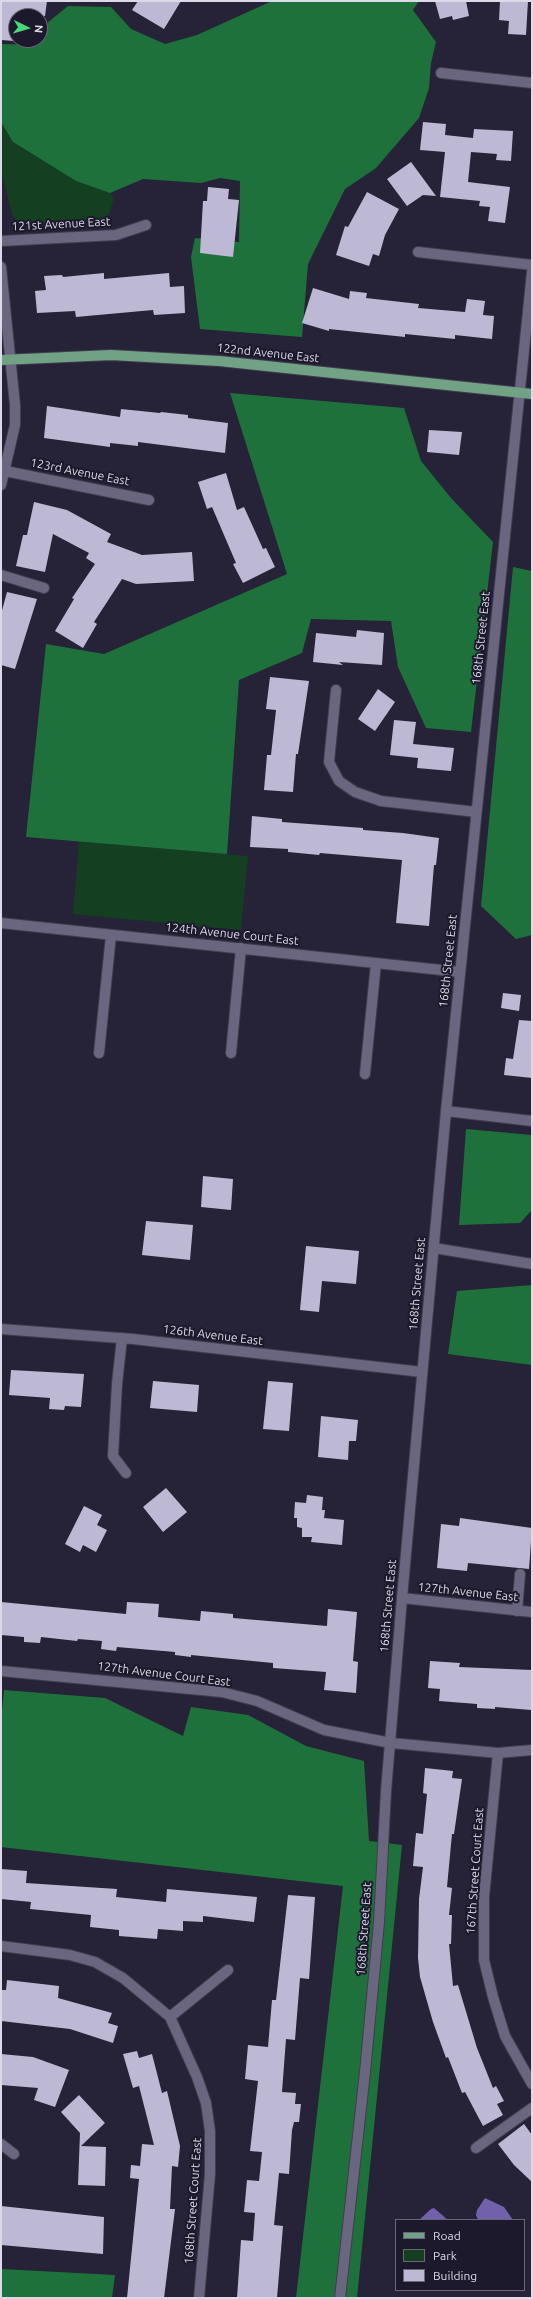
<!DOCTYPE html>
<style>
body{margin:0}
#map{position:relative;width:533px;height:2299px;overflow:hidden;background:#262237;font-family:Ubuntu,sans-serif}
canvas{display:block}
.frame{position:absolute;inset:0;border:2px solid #dcdae8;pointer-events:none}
.legend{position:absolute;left:395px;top:2219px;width:130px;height:72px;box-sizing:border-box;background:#1d192d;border:1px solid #696678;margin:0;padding:5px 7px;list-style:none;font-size:12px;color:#dcdae8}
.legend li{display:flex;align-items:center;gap:8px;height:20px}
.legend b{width:20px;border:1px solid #696678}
.north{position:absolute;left:8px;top:8px;width:40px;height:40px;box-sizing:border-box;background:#1d192d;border:1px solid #696678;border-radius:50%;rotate:95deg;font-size:11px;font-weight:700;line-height:16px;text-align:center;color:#dcdae8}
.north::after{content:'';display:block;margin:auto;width:14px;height:18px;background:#48d779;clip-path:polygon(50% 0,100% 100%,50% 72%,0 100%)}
</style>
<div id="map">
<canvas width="533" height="2299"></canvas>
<div class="frame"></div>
<ul class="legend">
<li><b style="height:5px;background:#71a286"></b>Road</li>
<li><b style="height:11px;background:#143f21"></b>Park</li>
<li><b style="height:11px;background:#bdb9d5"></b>Building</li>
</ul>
<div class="north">N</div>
</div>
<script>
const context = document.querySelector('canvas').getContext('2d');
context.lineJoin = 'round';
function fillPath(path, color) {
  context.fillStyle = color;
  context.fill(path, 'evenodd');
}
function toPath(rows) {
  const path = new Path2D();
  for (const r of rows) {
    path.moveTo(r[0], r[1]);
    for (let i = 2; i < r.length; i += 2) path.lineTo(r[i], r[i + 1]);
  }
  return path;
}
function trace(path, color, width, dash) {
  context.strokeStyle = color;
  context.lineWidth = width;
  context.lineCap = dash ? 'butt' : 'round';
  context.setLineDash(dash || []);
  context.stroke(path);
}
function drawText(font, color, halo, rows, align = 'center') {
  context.font = font + ' Ubuntu,sans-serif';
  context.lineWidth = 4;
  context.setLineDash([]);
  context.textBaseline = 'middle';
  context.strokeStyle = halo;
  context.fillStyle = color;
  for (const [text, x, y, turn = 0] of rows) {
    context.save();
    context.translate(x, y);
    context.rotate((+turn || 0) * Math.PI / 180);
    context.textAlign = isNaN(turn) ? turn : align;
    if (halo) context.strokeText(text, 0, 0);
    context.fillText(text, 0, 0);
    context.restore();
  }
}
fillPath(toPath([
 [1,122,13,142,76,181,110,193,114,198,107,219,103,221,28,224,16,220,12,214,1,169],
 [79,841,248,856,241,930,73,914]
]), '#143f21');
fillPath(toPath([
 [272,1,419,1,413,10,436,42,431,63,429,88,419,118,376,168,345,189,308,264,302,337,200,329,191,257,195,238,239,242,240,181,220,178,201,183,143,179,110,193,76,181,13,142,1,122,1,44,32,45,35,40,40,40,41,28,68,6,111,7,131,29,165,44,197,35],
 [230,393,404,408,421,461,451,498,493,542,471,732,426,728,398,667,391,621,311,619,302,653,239,680,227,854,26,837,46,644,104,654,287,574],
 [513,567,532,571,532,935,516,939,481,906],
 [466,1129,532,1135,532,1210,520,1223,459,1225],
 [532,1285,532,1365,448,1354,457,1291],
 [4,1690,105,1698,183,1736,191,1707,248,1715,306,1746,364,1761,369,1841,402,1845,357,2298,296,2298,343,1886,1,1847,1,1722],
 [1,2269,115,2275,112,2298,1,2298]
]), '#1f713c');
fillPath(toPath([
 [485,2198,504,2207,513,2220,478,2220,476,2215,477,2210],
 [434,2208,448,2220,419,2220,431,2209]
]), '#7161ab');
fillPath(toPath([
 [1,1,47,1,45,16,16,16,16,40,28,40,28,42,1,40],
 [138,1,181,1,164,29,132,10],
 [435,1,466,1,469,16,453,20,452,16,440,19],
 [500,1,528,1,526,35,508,34,509,21,499,20],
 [423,122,446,124,445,135,473,138,474,129,513,131,511,161,496,160,497,154,471,152,468,182,510,187,505,223,488,221,490,207,479,206,480,201,440,197,445,152,420,150],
 [411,162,436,196,423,195,407,206,387,179],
 [208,187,229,189,228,199,239,200,233,257,200,253,203,201,207,201],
 [367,192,399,209,385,235,379,256,373,254,369,266,336,255,345,226,348,227],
 [104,273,104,279,169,273,170,287,184,286,185,313,154,315,153,310,76,317,75,311,37,313,35,291,46,290,44,276,62,275,63,277],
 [313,288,349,299,350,291,367,293,366,298,419,304,418,308,465,312,467,299,485,301,483,315,494,316,492,339,455,335,455,339,405,334,405,337,329,329,329,331,302,323],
 [47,406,120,417,121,409,160,413,161,412,188,415,188,418,228,423,225,453,138,442,138,446,110,443,110,447,44,438],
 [429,430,462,432,459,455,427,452],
 [226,473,237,510,244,507,263,549,266,548,275,567,243,583,233,564,236,563,212,507,207,509,198,482],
 [34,502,67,510,111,534,107,542,142,555,192,552,194,581,136,584,122,579,94,622,97,624,83,648,55,631,74,599,72,598,95,564,86,558,89,553,53,534,45,572,16,566,23,535,27,535],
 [7,592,37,599,15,669,1,665,1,614],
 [357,630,384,633,382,665,339,662,343,665,313,662,316,633,356,637],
 [270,677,309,681,298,754,296,754,293,792,264,790,267,755,271,755,276,710,266,709],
 [378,689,395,702,375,731,358,719],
 [394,720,416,722,413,744,454,748,451,771,417,768,418,758,390,755],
 [252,816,282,819,282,822,363,828,363,830,403,833,439,838,436,865,434,865,429,926,396,923,402,860,320,853,319,855,288,852,288,849,250,847],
 [503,993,521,995,519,1011,501,1008],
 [519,1020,532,1021,532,1078,504,1075,506,1058,513,1059],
 [203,1176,233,1179,231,1210,201,1207],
 [146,1221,193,1225,190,1260,142,1255],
 [306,1246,359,1251,356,1284,322,1281,319,1312,300,1310],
 [11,1370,84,1374,81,1407,65,1406,64,1410,49,1409,50,1398,9,1395],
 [153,1381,199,1385,197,1412,150,1408],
 [268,1381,293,1383,289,1431,263,1429],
 [321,1416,358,1420,356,1441,349,1441,348,1460,318,1457],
 [166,1488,187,1512,163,1532,143,1507],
 [307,1495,323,1497,322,1510,325,1510,324,1518,344,1520,342,1545,311,1542,312,1537,302,1537,302,1528,297,1527,297,1518,294,1518,295,1502,306,1503],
 [84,1506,102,1515,97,1525,107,1530,96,1552,83,1545,80,1552,65,1544],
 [460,1518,532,1528,529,1569,468,1563,467,1571,437,1568,441,1524,459,1526],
 [1,1602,126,1614,127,1602,159,1604,158,1617,200,1621,201,1611,233,1614,233,1618,327,1626,328,1609,357,1612,353,1661,358,1662,356,1693,324,1690,326,1672,273,1668,273,1663,191,1655,191,1657,175,1655,175,1652,117,1647,116,1651,101,1649,102,1641,78,1639,77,1641,41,1637,40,1643,24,1642,24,1637,1,1635],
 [430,1661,460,1663,459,1667,532,1670,531,1710,495,1707,495,1709,477,1708,477,1704,439,1701,440,1689,428,1688],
 [425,1768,453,1771,452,1778,462,1779,454,1834,452,1834,447,1887,452,1888,449,1915,452,1915,451,1944,449,1944,453,1986,458,1985,477,2048,493,2088,496,2086,504,2101,497,2104,503,2115,483,2126,465,2092,462,2093,448,2057,446,2058,433,2022,420,1977,418,1958,419,1899,423,1867,413,1866,416,1833,423,1834,427,1794,423,1793],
 [1,1869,27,1871,26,1883,117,1889,116,1897,166,1902,167,1889,257,1897,254,1922,203,1916,203,1922,183,1921,183,1931,158,1929,157,1939,119,1936,119,1930,90,1927,91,1915,30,1909,31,1902,1,1899],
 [288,1895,315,1897,309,1979,300,1978,295,2040,286,2039,282,2092,296,2093,295,2104,301,2104,299,2122,294,2122,292,2130,289,2174,279,2173,274,2225,283,2226,277,2298,237,2298,241,2240,253,2241,255,2213,244,2212,247,2180,259,2181,262,2152,250,2151,258,2081,245,2079,248,2045,268,2047,272,2000,276,2000],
 [7,1980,59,1986,58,1998,112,2013,108,2023,118,2026,113,2043,70,2029,1,2021,1,1990,6,1990],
 [137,2051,139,2058,152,2054,162,2093,167,2091,180,2146,178,2167,172,2166,170,2209,175,2209,164,2298,127,2298,139,2179,130,2178,131,2165,140,2166,142,2144,154,2145,139,2086,133,2088,123,2054],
 [1,2054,33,2057,69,2070,55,2107,34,2100,38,2088,1,2085],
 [79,2095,105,2123,81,2146,106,2147,105,2186,78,2185,80,2133,61,2112],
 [524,2124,532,2135,532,2182,514,2165,498,2144],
 [1,2206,104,2217,103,2254,1,2245]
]), '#bdb9d5');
const minor = toPath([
 [441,73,532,83],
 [1,241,116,235,146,225],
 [418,252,532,265],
 [1,267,15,405,15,425,1,485],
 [5,471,149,500],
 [1,575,44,588],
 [336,690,329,762,339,781,355,792,381,801,476,812],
 [1,923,460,972],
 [99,1053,111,935],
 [231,1053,241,948],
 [365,1074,376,963],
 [446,1111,532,1121],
 [434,1248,532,1264],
 [1,1329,133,1339,422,1372],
 [122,1338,117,1384,113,1456,126,1473],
 [402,1598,532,1612],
 [517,1611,520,1574],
 [1,1671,222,1692,257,1701,324,1730,391,1743,498,1753,532,1750],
 [498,1753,484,1897,484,1960,493,1997,505,2036,532,2084],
 [1,1946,70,1955,95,1962,123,1978,170,2017,197,2077,206,2103,210,2131,210,2174,199,2298],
 [170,2017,228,1970],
 [1,2144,14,2154],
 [476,2148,532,2108],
 [340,2298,365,2072,379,1922,386,1791,402,1598,446,1111,532,272]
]);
const major = toPath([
 [1,360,111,355,219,361,532,394]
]);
trace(minor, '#403d4e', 12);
trace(major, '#403d4e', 12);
trace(minor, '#6a667f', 10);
trace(major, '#71a286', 10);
drawText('12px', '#dcdae8', '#1d192d', [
 ["121st Avenue East",61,224,-3],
 ["122nd Avenue East",268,353,6],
 ["123rd Avenue East",80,472,11],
 ["168th Street East",481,638,-84],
 ["124th Avenue Court East",232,934,6],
 ["168th Street East",448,961,-84],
 ["168th Street East",417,1284,-85],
 ["126th Avenue East",213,1335,7],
 ["127th Avenue East",468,1592,6],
 ["168th Street East",388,1606,-85],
 ["127th Avenue Court East",164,1674,7],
 ["167th Street Court East",475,1871,-86],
 ["168th Street East",364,1929,-86],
 ["168th Street Court East",193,2201,-86]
]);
</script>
